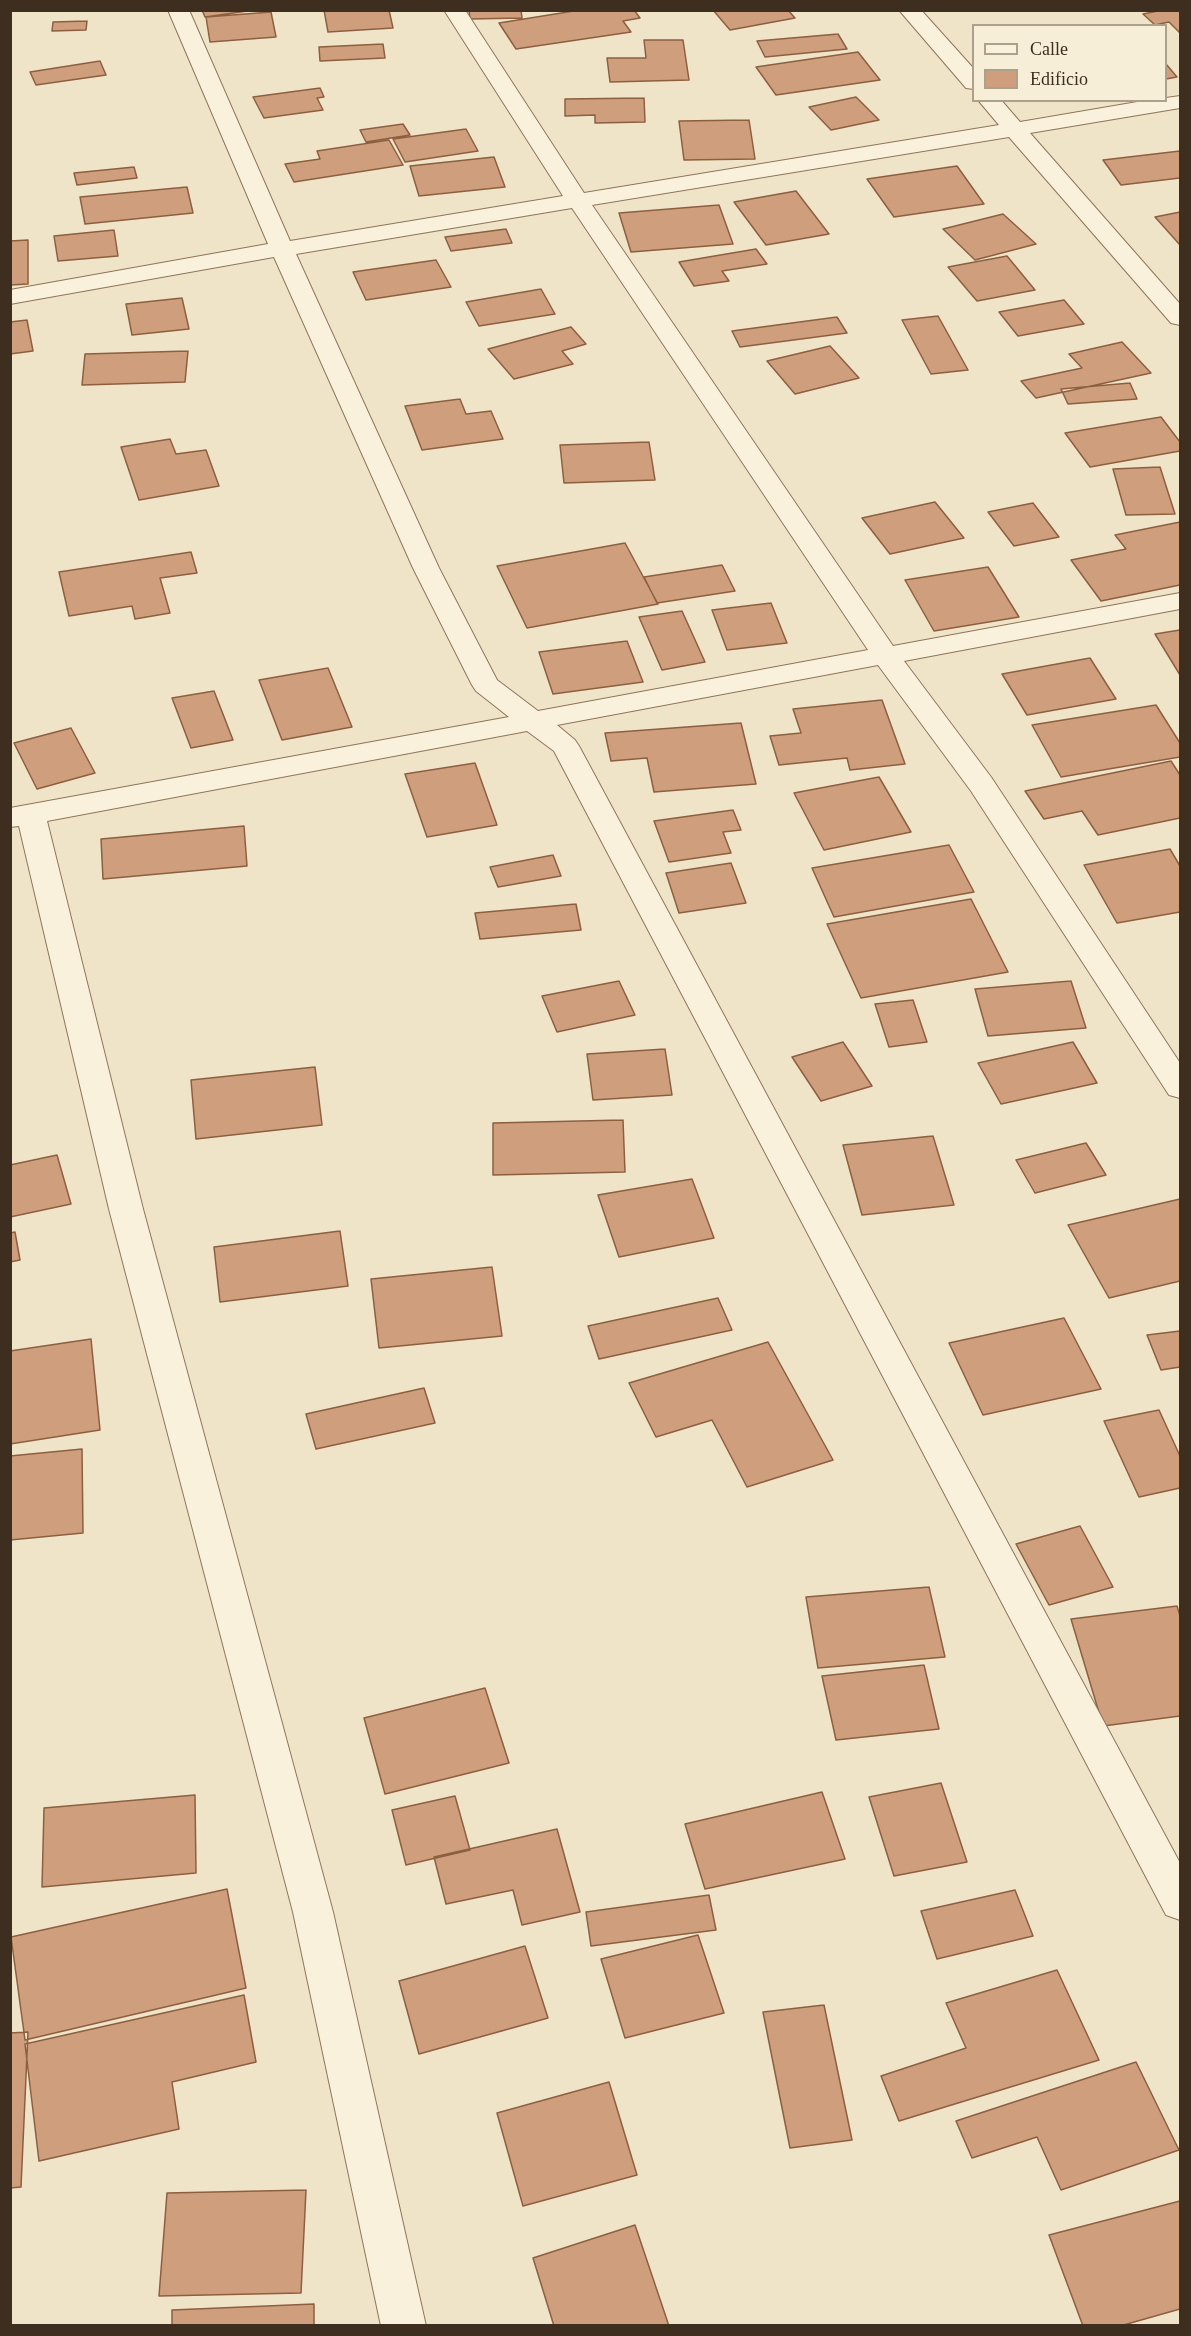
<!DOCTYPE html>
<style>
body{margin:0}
#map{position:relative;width:1191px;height:2336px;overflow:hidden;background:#f0e4c8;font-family:Georgia,serif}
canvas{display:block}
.frame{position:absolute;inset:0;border:12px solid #3d2e20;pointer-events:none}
.legend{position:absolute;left:972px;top:24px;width:195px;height:78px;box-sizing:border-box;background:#f7eed8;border:2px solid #ada18e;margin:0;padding:8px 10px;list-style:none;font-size:18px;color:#3d2e20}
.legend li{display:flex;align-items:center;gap:12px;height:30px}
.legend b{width:30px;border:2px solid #ada18e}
</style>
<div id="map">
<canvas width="1191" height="2336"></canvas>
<div class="frame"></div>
<ul class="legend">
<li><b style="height:8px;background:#faf1dc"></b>Calle</li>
<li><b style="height:16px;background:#cf9f7d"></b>Edificio</li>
</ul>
</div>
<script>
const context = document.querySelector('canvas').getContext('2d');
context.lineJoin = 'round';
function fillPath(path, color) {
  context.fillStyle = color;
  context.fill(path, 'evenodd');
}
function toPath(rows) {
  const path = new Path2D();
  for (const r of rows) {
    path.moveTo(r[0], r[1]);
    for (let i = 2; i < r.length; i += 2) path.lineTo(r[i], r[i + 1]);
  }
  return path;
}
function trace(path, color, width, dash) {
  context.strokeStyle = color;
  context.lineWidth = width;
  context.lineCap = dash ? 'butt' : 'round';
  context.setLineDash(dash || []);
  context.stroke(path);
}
const building = toPath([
 [202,10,255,10,205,17,202,10],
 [324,10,389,10,393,28,328,32,324,10],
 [469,10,521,10,522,18,470,19,469,10],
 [580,10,634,10,640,18,623,21,631,32,516,49,499,23,580,10],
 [713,10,788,10,795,18,730,30,713,10],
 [1163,10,1180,10,1180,33,1169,22,1155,25,1143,14,1163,10],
 [271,12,276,37,210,42,206,17,271,12],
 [87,21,86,30,52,31,53,22,87,21],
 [838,34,847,49,765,57,757,41,838,34],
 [644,40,683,40,689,80,610,82,607,58,646,58,644,40],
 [383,44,385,58,320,61,319,47,383,44],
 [858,52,880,80,776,95,756,67,858,52],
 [100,61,106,75,36,85,30,72,100,61],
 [1166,64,1177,77,1166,79,1166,64],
 [320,88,324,97,317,98,323,110,264,118,253,97,320,88],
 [856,97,879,120,831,130,809,107,856,97],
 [644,98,645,122,595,123,595,115,565,116,565,99,644,98],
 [749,120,755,159,684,160,679,121,749,120],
 [403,124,410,135,366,142,360,130,403,124],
 [466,129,478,151,405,162,393,139,466,129],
 [389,140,403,165,294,182,285,164,320,159,317,151,389,140],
 [1180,151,1180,178,1121,185,1103,160,1180,151],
 [494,157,505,187,419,196,410,166,494,157],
 [957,166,984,204,894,217,867,179,957,166],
 [134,167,137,178,77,185,74,173,134,167],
 [187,187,193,213,85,224,80,197,187,187],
 [796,191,829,234,766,245,734,202,796,191],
 [719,205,733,244,631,252,619,213,719,205],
 [1180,212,1180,245,1155,217,1180,212],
 [1003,214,1036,244,975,260,943,229,1003,214],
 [506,229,512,243,451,251,445,237,506,229],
 [114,230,118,256,58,261,54,236,114,230],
 [28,240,28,284,10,285,10,241,28,240],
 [756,249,767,264,722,271,729,281,694,286,679,262,756,249],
 [1007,256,1035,290,977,301,948,267,1007,256],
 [436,260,451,287,366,300,353,272,436,260],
 [541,289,555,314,479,326,466,302,541,289],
 [182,298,189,329,132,335,126,304,182,298],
 [1064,300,1084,324,1018,336,999,312,1064,300],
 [938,316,968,370,931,374,902,320,938,316],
 [837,317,847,333,740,347,732,331,837,317],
 [27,320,33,351,10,354,10,322,27,320],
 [571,327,586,344,562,351,573,364,514,379,488,349,571,327],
 [1122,342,1151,373,1036,398,1021,381,1082,368,1069,354,1122,342],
 [830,346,859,378,795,394,767,361,830,346],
 [188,351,185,382,82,385,85,354,188,351],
 [1130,383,1137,399,1068,404,1061,389,1130,383],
 [460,399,466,414,491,411,503,439,422,450,405,406,460,399],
 [1161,417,1180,442,1180,451,1090,467,1065,433,1161,417],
 [170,439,176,454,206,450,219,486,139,500,121,447,170,439],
 [649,442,655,480,564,483,560,445,649,442],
 [1160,467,1175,514,1126,515,1113,469,1160,467],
 [935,502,964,538,890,554,862,518,935,502],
 [1033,503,1059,537,1014,546,988,512,1033,503],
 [1180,522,1180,585,1101,601,1071,560,1126,549,1115,535,1180,522],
 [625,543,658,604,527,628,497,566,625,543],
 [191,552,197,573,160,578,170,613,135,619,132,606,69,616,59,572,191,552],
 [722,565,735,591,657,603,644,577,722,565],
 [988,567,1019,617,934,631,905,580,988,567],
 [771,603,787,643,727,650,712,610,771,603],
 [682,611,705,662,662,670,639,617,682,611],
 [1180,630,1180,675,1155,634,1180,630],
 [627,641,643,682,553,694,539,652,627,641],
 [1090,658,1116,699,1027,715,1002,674,1090,658],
 [328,668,352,727,282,740,259,680,328,668],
 [214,691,233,740,191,748,172,698,214,691],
 [882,700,905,764,850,770,847,758,779,765,770,736,801,733,793,709,882,700],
 [1156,705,1180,743,1180,757,1061,777,1032,725,1156,705],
 [741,723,756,784,654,792,647,758,611,761,605,733,741,723],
 [71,728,95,773,37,789,14,743,71,728],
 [1171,761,1180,775,1180,818,1098,835,1082,811,1044,819,1025,791,1171,761],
 [475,763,497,825,427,837,405,774,475,763],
 [879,777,911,832,824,850,794,793,879,777],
 [733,810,741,830,723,832,731,853,669,862,654,821,733,810],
 [244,826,247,866,103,879,101,839,244,826],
 [949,845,974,892,834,917,812,868,949,845],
 [1170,849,1180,866,1180,912,1117,923,1084,865,1170,849],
 [553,855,561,876,498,887,490,867,553,855],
 [731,863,746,903,679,913,666,873,731,863],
 [971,899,1008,972,861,998,827,924,971,899],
 [576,904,581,930,480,939,475,913,576,904],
 [619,981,635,1015,557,1032,542,996,619,981],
 [1071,981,1086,1028,988,1036,975,989,1071,981],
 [913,1000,927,1042,889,1047,875,1004,913,1000],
 [843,1042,872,1086,821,1101,792,1057,843,1042],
 [1073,1042,1097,1083,1001,1104,978,1063,1073,1042],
 [665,1049,672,1095,593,1100,587,1054,665,1049],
 [315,1067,322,1125,196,1139,191,1080,315,1067],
 [623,1120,625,1172,493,1175,493,1123,623,1120],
 [933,1136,954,1205,862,1215,843,1145,933,1136],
 [1086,1143,1106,1175,1035,1193,1016,1160,1086,1143],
 [57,1155,71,1204,10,1217,10,1165,57,1155],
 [692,1179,714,1238,619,1257,598,1195,692,1179],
 [1180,1199,1180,1281,1109,1298,1068,1225,1180,1199],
 [340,1231,348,1286,220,1302,214,1247,340,1231],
 [15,1232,20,1260,10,1262,10,1233,15,1232],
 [492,1267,502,1336,379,1348,371,1279,492,1267],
 [718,1298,732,1330,599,1359,588,1326,718,1298],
 [1064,1318,1101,1389,983,1415,949,1343,1064,1318],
 [1180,1331,1180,1367,1161,1370,1147,1335,1180,1331],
 [91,1339,100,1430,10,1444,10,1351,91,1339],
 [768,1342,833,1460,747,1487,712,1420,656,1437,629,1383,768,1342],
 [424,1388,435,1423,316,1449,306,1414,424,1388],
 [1159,1410,1180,1456,1180,1488,1139,1497,1104,1421,1159,1410],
 [82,1449,83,1533,10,1540,10,1456,82,1449],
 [1080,1526,1113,1587,1049,1605,1016,1544,1080,1526],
 [929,1587,945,1657,818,1668,806,1597,929,1587],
 [1177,1606,1180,1616,1180,1716,1103,1726,1071,1619,1177,1606],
 [924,1665,939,1729,836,1740,822,1676,924,1665],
 [485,1688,509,1763,385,1794,364,1718,485,1688],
 [941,1783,967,1862,894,1876,869,1797,941,1783],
 [822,1792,845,1859,705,1889,685,1824,822,1792],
 [195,1795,196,1873,42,1887,44,1808,195,1795],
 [455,1796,470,1850,406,1865,392,1810,455,1796],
 [557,1829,580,1912,522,1925,513,1890,446,1904,434,1857,557,1829],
 [227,1889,246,1988,25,2040,11,1937,227,1889],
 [1015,1890,1033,1936,937,1959,921,1911,1015,1890],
 [709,1895,716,1930,591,1946,586,1912,709,1895],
 [698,1935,724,2013,625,2038,601,1959,698,1935],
 [525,1946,548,2018,419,2054,399,1981,525,1946],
 [1057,1970,1099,2060,899,2121,881,2076,966,2048,946,2003,1057,1970],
 [244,1995,256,2062,172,2082,179,2129,39,2161,25,2044,244,1995],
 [824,2005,852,2140,790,2148,763,2012,824,2005],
 [28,2032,21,2187,10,2188,10,2033,28,2032],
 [1136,2062,1179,2150,1061,2190,1037,2137,972,2158,956,2121,1136,2062],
 [609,2082,637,2175,523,2206,497,2113,609,2082],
 [306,2190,301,2293,159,2296,167,2193,306,2190],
 [1180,2201,1180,2309,1120,2326,1083,2326,1049,2235,1180,2201],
 [635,2225,669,2326,554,2326,533,2258,635,2225],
 [314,2304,314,2326,172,2326,172,2310,314,2304]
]);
fillPath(building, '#cf9f7d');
trace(building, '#8d5f41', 1.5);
const minor = toPath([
 [168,10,189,10,290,241,563,196,444,10,465,10,584,193,999,125,978,100,1001,100,1020,122,1149,100,1166,100,1166,98,1180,96,1180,108,1030,133,1180,304,1180,325,1171,323,1009,137,592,205,893,646,1180,593,1180,609,904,661,991,777,1180,1063,1180,1098,1169,1095,971,791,878,665,557,725,575,740,579,746,1180,1863,1180,1920,1166,1915,554,751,527,731,47,821,143,1209,333,1912,426,2326,381,2326,293,1912,109,1209,19,826,10,827,10,808,509,717,476,691,472,685,413,568,274,257,10,304,10,290,268,244,168,10],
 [572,208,868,650,538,711,497,680,439,568,296,254,572,208],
 [899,10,921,10,974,69,974,89,966,88,899,10]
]);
trace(minor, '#8d765c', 2);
fillPath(minor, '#faf1dc');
</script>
